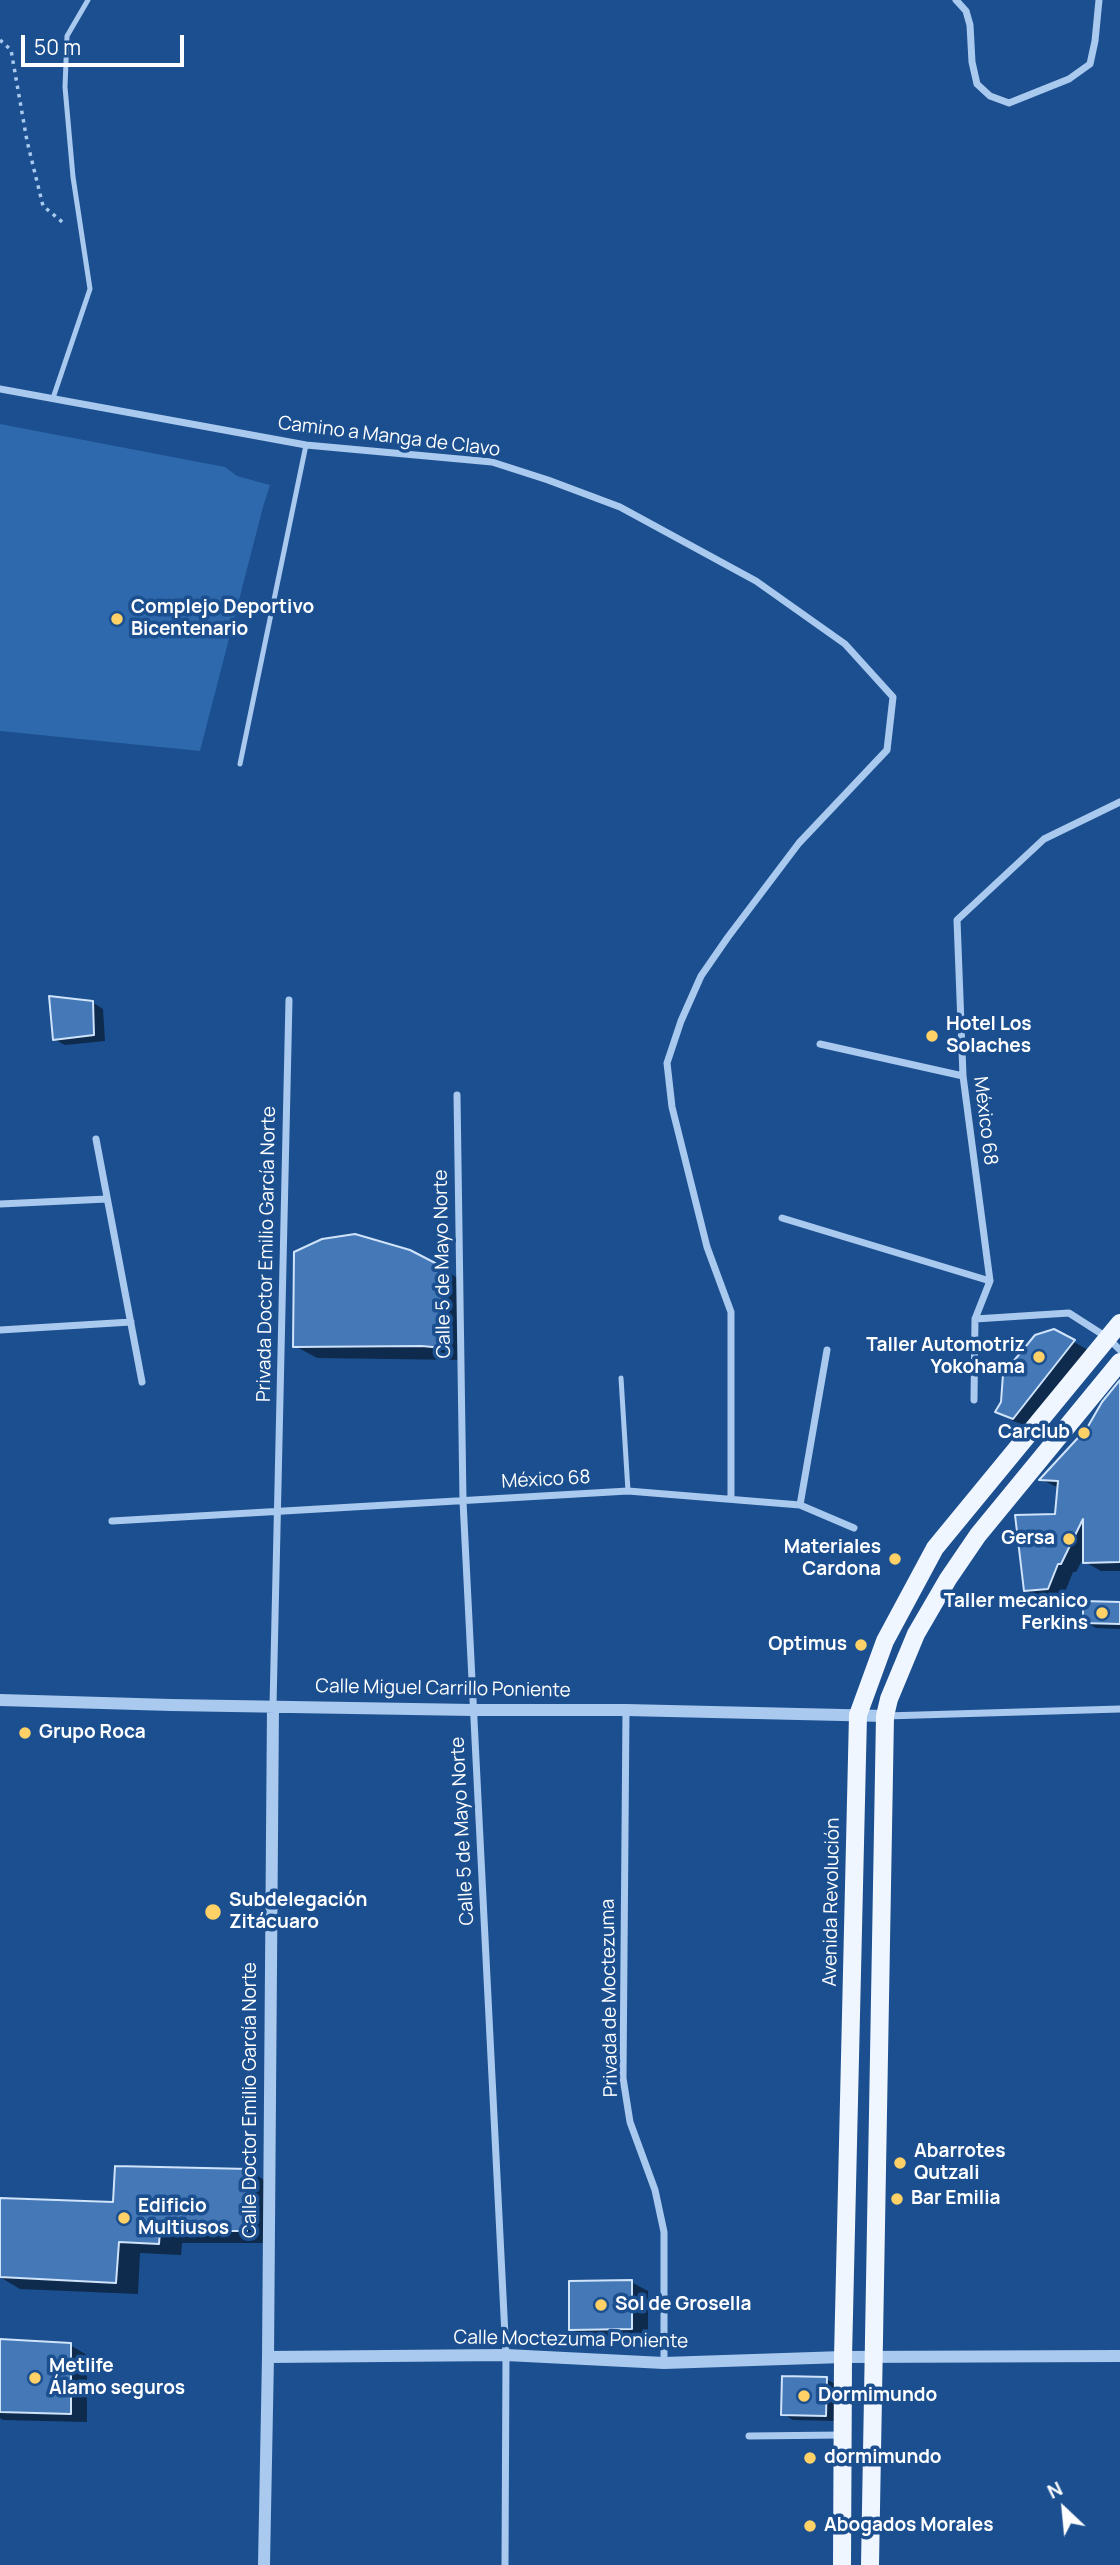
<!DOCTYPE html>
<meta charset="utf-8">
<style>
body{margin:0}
#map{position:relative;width:1120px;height:2565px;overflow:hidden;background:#1b4f8f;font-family:Manrope,sans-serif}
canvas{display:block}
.north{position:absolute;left:1029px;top:2474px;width:70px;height:70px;-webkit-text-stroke:5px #1b4f8f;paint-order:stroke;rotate:334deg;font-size:19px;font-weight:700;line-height:28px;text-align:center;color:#fff}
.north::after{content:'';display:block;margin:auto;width:24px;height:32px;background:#fff;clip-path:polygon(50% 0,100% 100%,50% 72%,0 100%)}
.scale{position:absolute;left:21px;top:35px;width:163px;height:32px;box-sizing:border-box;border:4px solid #fff;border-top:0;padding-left:9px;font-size:21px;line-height:24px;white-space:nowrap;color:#fff;-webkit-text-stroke:5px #1b4f8f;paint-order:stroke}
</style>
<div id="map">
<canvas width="1120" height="2565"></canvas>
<div class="north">N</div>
<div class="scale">50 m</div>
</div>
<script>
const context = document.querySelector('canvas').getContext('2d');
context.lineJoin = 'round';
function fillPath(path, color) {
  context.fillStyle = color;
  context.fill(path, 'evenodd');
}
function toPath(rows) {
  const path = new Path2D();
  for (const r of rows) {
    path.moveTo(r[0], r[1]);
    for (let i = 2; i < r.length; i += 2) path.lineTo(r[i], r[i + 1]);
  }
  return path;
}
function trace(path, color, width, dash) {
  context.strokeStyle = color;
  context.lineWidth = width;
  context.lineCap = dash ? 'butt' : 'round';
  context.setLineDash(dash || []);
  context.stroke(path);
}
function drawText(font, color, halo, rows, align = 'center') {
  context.font = font + ' Manrope,sans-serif';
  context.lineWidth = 7;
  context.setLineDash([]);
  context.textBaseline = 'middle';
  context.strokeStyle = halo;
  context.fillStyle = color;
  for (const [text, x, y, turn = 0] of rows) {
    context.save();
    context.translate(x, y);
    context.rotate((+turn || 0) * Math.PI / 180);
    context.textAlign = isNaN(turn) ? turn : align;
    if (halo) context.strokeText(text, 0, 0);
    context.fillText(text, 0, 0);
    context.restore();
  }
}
fillPath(toPath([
 [0,424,225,467,237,476,270,485,263,507,200,751,0,731]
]), '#2e69ad');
fillPath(toPath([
 [92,1002,103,1009,105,1041,65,1045,54,1039],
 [440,1268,463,1281,464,1360,317,1358,295,1346],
 [1054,1331,1090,1351,1031,1427,1013,1421,997,1411],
 [1120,1383,1120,1571,1101,1571,1085,1562,1085,1555,1076,1572,1073,1572,1063,1597,1041,1599,1025,1590,1056,1516,1059,1488,1042,1480,1089,1429],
 [1120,1604,1120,1629,1096,1628,1085,1622],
 [249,2171,271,2184,269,2243,182,2243,181,2255,140,2253,138,2294,20,2289,0,2277,0,2237],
 [631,2282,648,2291,648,2338,588,2339,571,2329],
 [0,2341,70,2345,87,2355,87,2422,3,2420,0,2418],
 [826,2379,837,2385,836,2421,793,2420,783,2414]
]), '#0007');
const building = toPath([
 [49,996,93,1001,94,1035,53,1040,49,996],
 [355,1234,410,1250,441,1266,442,1348,422,1346,293,1347,294,1252,322,1239,355,1234],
 [1054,1329,1075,1340,1013,1419,995,1412,1001,1402,1003,1374,1035,1335,1054,1329],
 [1120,1380,1120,1562,1083,1563,1083,1519,1061,1564,1058,1564,1048,1589,1024,1591,1015,1515,1055,1514,1058,1481,1039,1480,1087,1428,1102,1402,1120,1380],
 [1083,1601,1120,1602,1120,1624,1083,1623,1083,1601],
 [115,2166,249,2169,247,2231,160,2231,159,2244,119,2242,116,2283,0,2277,0,2198,113,2202,115,2166],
 [632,2280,632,2329,569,2330,569,2281,632,2280],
 [0,2339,71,2343,71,2414,0,2412,0,2339],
 [782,2376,827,2377,826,2416,781,2415,782,2376]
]);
fillPath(building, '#4478b7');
trace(building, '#cfe3fa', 2);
trace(toPath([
 [0,40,11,50,27,141,43,206,66,225]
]), '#a9c9ee', 3.5, [3.5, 5]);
trace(toPath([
 [53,398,90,289,73,177,65,87,67,36,88,0],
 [240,764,306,445],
 [621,1378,628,1491]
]), '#a9c9ee', 5);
trace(toPath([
 [956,0,966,11,970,25,972,62,977,84,990,96,1009,103,1069,79,1090,64,1095,41,1099,0],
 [0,389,306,445,492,462,548,480,620,507,756,581,845,644,893,697,887,750,799,843,728,937,701,976,681,1021,667,1063,672,1107,707,1247,731,1312,731,1499],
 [820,1044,963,1076],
 [457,1095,463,1501,506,2355,505,2565],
 [96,1139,142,1382],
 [0,1204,107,1199],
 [782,1218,990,1281],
 [975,1319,1069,1313,1108,1338,1120,1350],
 [0,1330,131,1322],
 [974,1400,975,1319,990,1281,963,1076,957,920,1044,839,1120,802],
 [800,1505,827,1350],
 [112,1521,628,1491,800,1505,854,1528],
 [273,1706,289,1000],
 [626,1710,623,2078,630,2122,655,2190,664,2232,664,2363],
 [886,1716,1120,1709],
 [749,2436,842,2435]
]), '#a9c9ee', 7);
trace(toPath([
 [0,1700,171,1705,472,1710,626,1710,885,1716],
 [268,2357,506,2355,664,2363,843,2357,1120,2356],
 [264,2565,268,2357,273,1706]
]), '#a9c9ee', 12);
trace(toPath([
 [842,2565,843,2357,858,1715,885,1641,935,1548,1120,1323],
 [870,2565,885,1716,889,1699,916,1634,948,1579,978,1535,1120,1362]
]), '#f0f6ff', 18);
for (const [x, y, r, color] of [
 [117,619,7,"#ffd166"],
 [932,1036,7,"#ffd166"],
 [1039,1357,7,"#ffd166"],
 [1084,1433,7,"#ffd166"],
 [1069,1539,7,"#ffd166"],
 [895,1559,7,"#ffd166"],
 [1102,1613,7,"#ffd166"],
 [861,1645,7,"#ffd166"],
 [25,1733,7,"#ffd166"],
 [213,1912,9,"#ffd166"],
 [900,2163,7,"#ffd166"],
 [897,2199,7,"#ffd166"],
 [124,2218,7,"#ffd166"],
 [601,2305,7,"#ffd166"],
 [35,2378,7,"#ffd166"],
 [804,2396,7,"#ffd166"],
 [810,2458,7,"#ffd166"],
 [810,2526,7,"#ffd166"]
]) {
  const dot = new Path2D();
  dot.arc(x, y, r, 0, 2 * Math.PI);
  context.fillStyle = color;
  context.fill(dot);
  trace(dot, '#1b4f8f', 2.5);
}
drawText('19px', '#fff', '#1b4f8f', [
 ["Camino a Manga de Clavo",389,437,7],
 ["México 68",985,1121,83],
 ["Privada Doctor Emilio García Norte",267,1254,-89],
 ["Calle 5 de Mayo Norte",443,1264,-91],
 ["México 68",546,1480,-3],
 ["Calle Miguel Carrillo Poniente",443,1689,1],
 ["Calle 5 de Mayo Norte",463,1831,-93],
 ["Avenida Revolución",832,1902,-89],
 ["Privada de Moctezuma",610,1998,-91],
 ["Calle Doctor Emilio García Norte",251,2100,-90],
 ["Calle Moctezuma Poniente",571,2340,1]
]);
drawText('bold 19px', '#fff', '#1b4f8f', [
 ["Complejo Deportivo",131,608],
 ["Bicentenario",131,630],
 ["Hotel Los",946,1025],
 ["Solaches",946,1047],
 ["Taller Automotriz",1025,1346,"right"],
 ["Yokohama",1025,1368,"right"],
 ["Carclub",1070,1433,"right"],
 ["Gersa",1055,1539,"right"],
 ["Materiales",881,1548,"right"],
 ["Cardona",881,1570,"right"],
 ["Taller mecanico",1088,1602,"right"],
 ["Ferkins",1088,1624,"right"],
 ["Optimus",847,1645,"right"],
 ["Grupo Roca",39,1733],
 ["Subdelegación",229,1901],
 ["Zitácuaro",229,1923],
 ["Abarrotes",914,2152],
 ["Qutzali",914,2174],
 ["Bar Emilia",911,2199],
 ["Edificio",138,2207],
 ["Multiusos",138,2229],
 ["Sol de Grosella",615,2305],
 ["Metlife",49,2367],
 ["Álamo seguros",49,2389],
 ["Dormimundo",818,2396],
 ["dormimundo",824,2458],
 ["Abogados Morales",824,2526]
], 'left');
</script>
